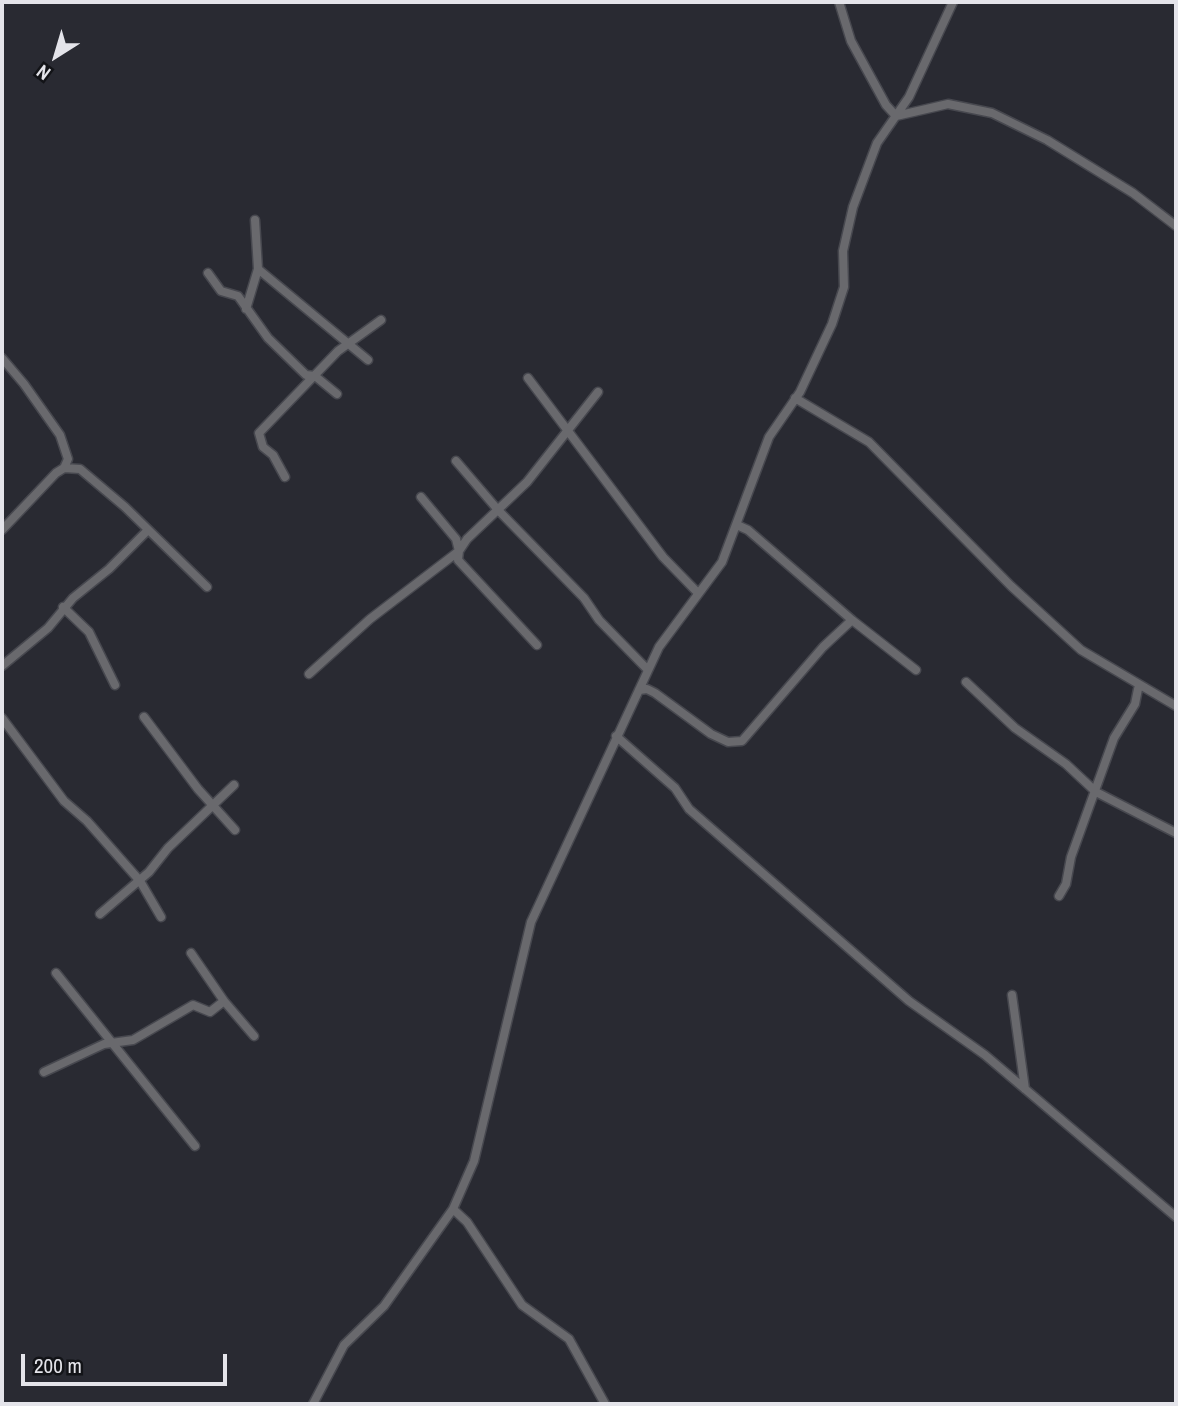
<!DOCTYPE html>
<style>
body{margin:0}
#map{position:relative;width:1178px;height:1406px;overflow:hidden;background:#292a32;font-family:"Archivo Narrow",sans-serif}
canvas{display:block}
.frame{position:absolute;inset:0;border:4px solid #e4e4ea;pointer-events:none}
.north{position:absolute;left:21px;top:21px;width:70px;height:70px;-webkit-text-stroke:5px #121317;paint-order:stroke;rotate:217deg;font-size:19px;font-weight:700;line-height:28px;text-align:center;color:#e4e4ea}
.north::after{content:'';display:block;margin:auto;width:24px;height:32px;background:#e4e4ea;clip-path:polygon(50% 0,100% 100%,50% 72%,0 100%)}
.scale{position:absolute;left:21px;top:1354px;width:206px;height:32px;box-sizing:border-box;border:4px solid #e4e4ea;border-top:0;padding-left:9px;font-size:21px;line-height:24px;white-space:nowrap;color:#e4e4ea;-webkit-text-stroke:5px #121317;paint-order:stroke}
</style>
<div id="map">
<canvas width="1178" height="1406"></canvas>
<div class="frame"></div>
<div class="north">N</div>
<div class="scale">200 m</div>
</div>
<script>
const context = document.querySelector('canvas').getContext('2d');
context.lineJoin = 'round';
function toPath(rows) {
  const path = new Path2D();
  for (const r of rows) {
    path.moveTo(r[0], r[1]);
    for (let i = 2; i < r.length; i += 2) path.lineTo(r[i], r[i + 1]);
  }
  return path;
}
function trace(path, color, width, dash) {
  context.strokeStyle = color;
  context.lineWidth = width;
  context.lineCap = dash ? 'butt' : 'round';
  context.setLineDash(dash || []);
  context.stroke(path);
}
const street = toPath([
 [839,2,851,41,886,105,896,116,948,104,992,113,1047,140,1133,193,1176,226],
 [255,220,258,269],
 [208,273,221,291,238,296,268,338,306,375,315,376,337,394],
 [246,309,258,269,368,360],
 [2,358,24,384,60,435,68,459,64,468],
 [528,378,663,557,697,592],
 [795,398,869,442,1011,586,1081,650,1176,706],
 [456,461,498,510,584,598,599,620,648,670],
 [285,477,273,455,263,447,259,433,338,351,381,320],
 [737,525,748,530,852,620],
 [2,530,56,473,64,468,80,469,125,507,207,587],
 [63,607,89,632,115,685],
 [537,645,458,560,459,551,467,539,527,482,598,392],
 [2,666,48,628,73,598,109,569,148,530],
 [309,674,370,619,459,551,456,539,421,497],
 [966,682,1015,728,1066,764,1096,792,1176,833],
 [639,690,647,689,655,693,711,734,728,742,742,741,823,647,852,620,916,670],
 [144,717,198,789,235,830],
 [2,718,64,801,87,821,140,881,161,917],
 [616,736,675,788,689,809,909,1001,985,1055,1176,1217],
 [1059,896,1066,884,1071,857,1114,738,1135,704,1138,689],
 [100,914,149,872,168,848,234,785],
 [191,953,224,1001,254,1036],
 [56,973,195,1146],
 [1012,995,1025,1089],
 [44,1072,104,1044,133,1040,193,1005,210,1012,224,1001],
 [453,1209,467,1222,522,1305,569,1339,605,1404],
 [313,1404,344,1345,384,1306,453,1209,474,1161,531,922,659,647,722,562,769,437,800,392,832,324,844,287,843,251,853,207,877,143,909,97,953,2]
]);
trace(street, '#47484f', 11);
trace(street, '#69696d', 8);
</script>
